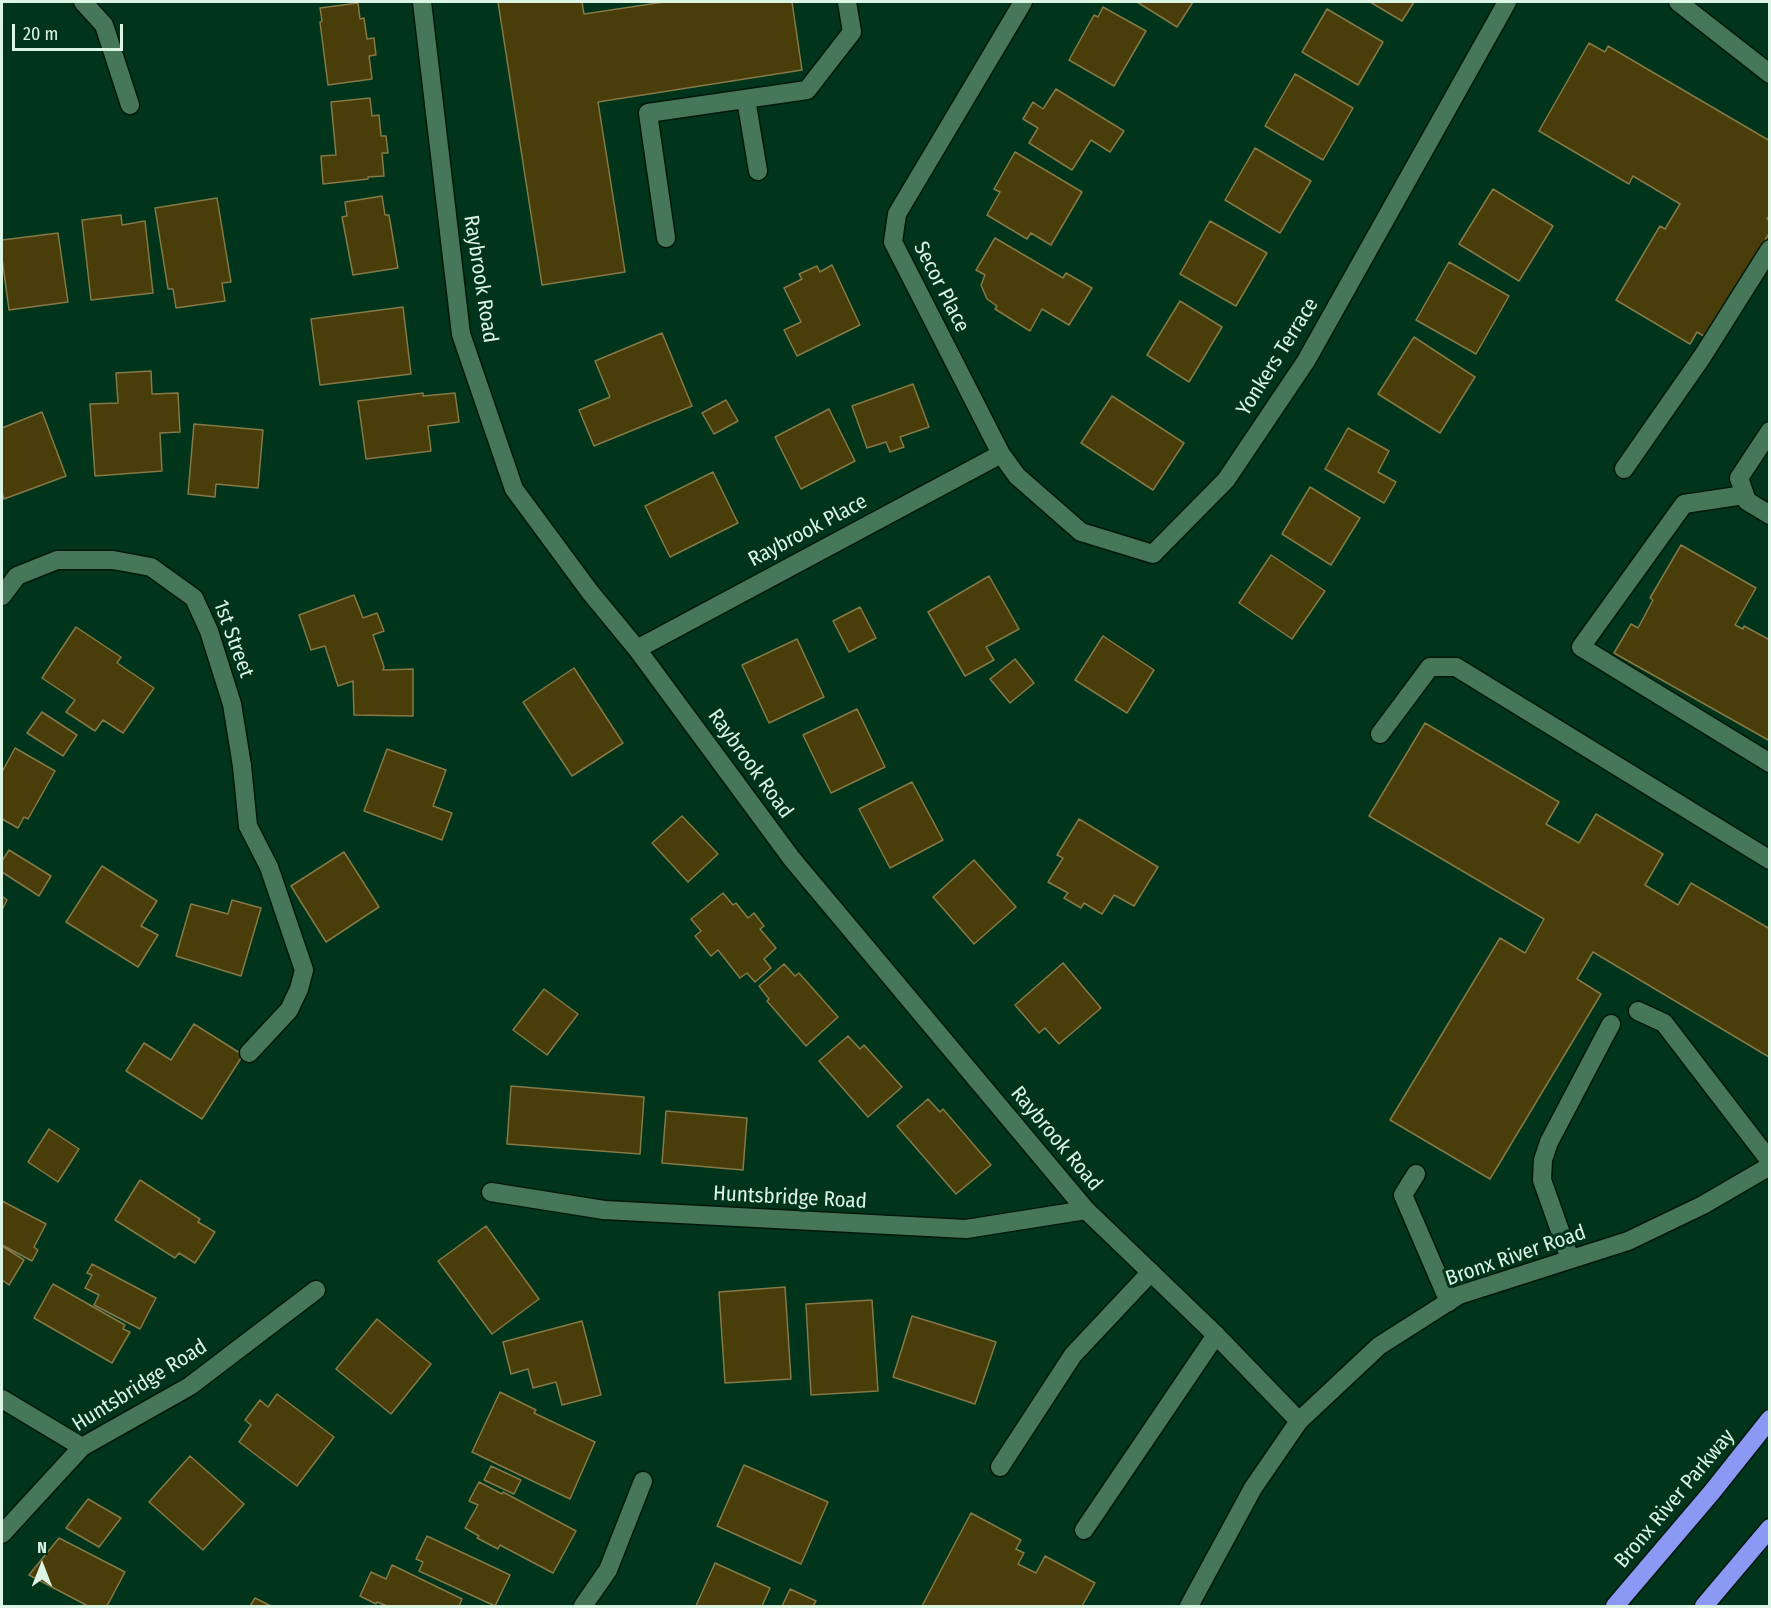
<!DOCTYPE html>
<style>
body{margin:0}
#map{position:relative;width:1771px;height:1608px;overflow:hidden;background:#00341b;font-family:"Fira Sans Condensed",sans-serif}
canvas{display:block}
.frame{position:absolute;inset:0;border:3px solid #dbf4e3;pointer-events:none}
.north{position:absolute;left:12px;top:1536px;width:60px;height:60px;-webkit-text-stroke:4px #00341b;paint-order:stroke;rotate:0deg;font-size:16px;font-weight:700;line-height:24px;text-align:center;color:#dbf4e3}
.north::after{content:'';display:block;margin:auto;width:21px;height:27px;background:#dbf4e3;clip-path:polygon(50% 0,100% 100%,50% 72%,0 100%)}
.scale{position:absolute;left:12px;top:24px;width:111px;height:27px;box-sizing:border-box;border:3px solid #dbf4e3;border-top:0;padding-left:8px;font-size:18px;line-height:21px;white-space:nowrap;color:#dbf4e3;-webkit-text-stroke:4px #00341b;paint-order:stroke}
</style>
<div id="map">
<canvas width="1771" height="1608"></canvas>
<div class="frame"></div>
<div class="north">N</div>
<div class="scale">20 m</div>
</div>
<script>
const context = document.querySelector('canvas').getContext('2d');
context.lineJoin = 'round';
function fillPath(path, color) {
  context.fillStyle = color;
  context.fill(path, 'evenodd');
}
function toPath(rows) {
  const path = new Path2D();
  for (const r of rows) {
    path.moveTo(r[0], r[1]);
    for (let i = 2; i < r.length; i += 2) path.lineTo(r[i], r[i + 1]);
  }
  return path;
}
function trace(path, color, width, dash) {
  context.strokeStyle = color;
  context.lineWidth = width;
  context.lineCap = dash ? 'butt' : 'round';
  context.setLineDash(dash || []);
  context.stroke(path);
}
function drawText(font, color, halo, rows, align = 'center') {
  context.font = font + ' "Fira Sans Condensed",sans-serif';
  context.lineWidth = 6;
  context.setLineDash([]);
  context.textBaseline = 'middle';
  context.strokeStyle = halo;
  context.fillStyle = color;
  for (const [text, x, y, turn = 0] of rows) {
    context.save();
    context.translate(x, y);
    context.rotate((+turn || 0) * Math.PI / 180);
    context.textAlign = isNaN(turn) ? turn : align;
    if (halo) context.strokeText(text, 0, 0);
    context.fillText(text, 0, 0);
    context.restore();
  }
}
const building = toPath([
 [498,2,582,2,584,14,664,2,792,2,802,70,598,102,625,272,542,285,498,2],
 [1137,2,1193,2,1177,27,1137,2],
 [1370,2,1414,2,1402,21,1370,2],
 [358,3,360,19,364,18,367,39,374,38,376,55,369,56,372,79,328,85,320,22,322,21,320,8,358,3],
 [1103,7,1146,31,1114,86,1069,60,1094,15,1098,17,1103,7],
 [1327,9,1383,42,1358,85,1302,52,1327,9],
 [1589,43,1605,52,1608,46,1770,141,1770,215,1767,219,1770,220,1770,232,1707,338,1697,332,1690,344,1616,300,1660,226,1665,229,1680,204,1633,176,1629,184,1539,131,1589,43],
 [1295,74,1353,108,1323,160,1265,126,1295,74],
 [1056,89,1124,131,1110,152,1091,140,1072,170,1029,143,1038,128,1023,119,1033,102,1043,109,1056,89],
 [370,98,372,116,379,115,381,136,386,136,388,153,382,153,384,176,368,177,368,179,323,184,321,156,336,155,331,102,370,98],
 [1255,148,1311,181,1280,233,1225,200,1255,148],
 [1015,152,1082,192,1051,245,1031,233,1027,239,987,215,1000,192,994,189,1015,152],
 [1493,189,1553,226,1519,281,1459,244,1493,189],
 [382,196,385,215,389,215,398,268,353,275,342,217,347,216,345,202,382,196],
 [217,198,231,282,222,283,225,301,176,308,173,289,168,289,155,208,217,198],
 [121,215,122,225,145,221,153,293,91,300,82,220,121,215],
 [1210,221,1267,253,1236,306,1180,274,1210,221],
 [58,233,68,302,9,310,2,258,2,240,58,233],
 [995,238,1063,278,1066,273,1092,288,1069,325,1042,309,1030,331,995,309,997,306,987,299,981,285,985,275,976,270,995,238],
 [1449,262,1509,296,1476,354,1416,320,1449,262],
 [832,265,860,325,797,356,784,330,801,322,784,288,802,279,799,274,817,266,820,272,832,265],
 [1180,301,1222,327,1189,382,1147,355,1180,301],
 [403,307,411,374,320,385,311,319,403,307],
 [662,333,692,406,594,446,579,410,610,397,595,361,662,333],
 [1414,337,1475,377,1440,433,1378,394,1414,337],
 [151,371,152,394,178,393,180,432,160,433,162,471,95,476,90,404,118,403,116,373,151,371],
 [913,384,929,427,900,437,904,447,890,452,886,442,867,448,852,406,913,384],
 [423,393,423,396,455,393,459,422,428,426,431,451,366,459,358,401,423,393],
 [1112,396,1184,443,1153,490,1081,443,1112,396],
 [726,400,738,421,714,434,702,413,726,400],
 [829,409,855,461,801,489,775,437,829,409],
 [42,412,66,476,4,499,2,492,2,428,42,412],
 [194,424,263,430,258,488,216,484,215,497,188,494,194,424],
 [1348,428,1389,451,1378,472,1396,482,1384,503,1325,469,1348,428],
 [713,472,738,523,670,557,645,506,713,472],
 [1310,487,1360,518,1331,565,1282,534,1310,487],
 [1681,545,1756,588,1735,625,1743,629,1744,626,1770,640,1770,741,1614,653,1631,624,1638,628,1653,600,1650,598,1681,545],
 [1271,555,1325,591,1292,639,1239,603,1271,555],
 [989,576,1019,629,986,647,994,660,965,676,928,612,989,576],
 [354,595,363,618,377,613,384,631,373,635,384,667,383,670,413,669,413,716,354,715,353,681,338,686,325,646,311,650,299,615,354,595],
 [860,607,876,638,849,652,833,621,860,607],
 [76,627,121,657,117,663,154,688,123,733,103,720,95,731,66,712,75,700,42,678,76,627],
 [1103,636,1154,670,1127,713,1075,680,1103,636],
 [797,639,824,697,769,723,742,665,797,639],
 [1015,659,1034,683,1010,703,990,679,1015,659],
 [574,668,623,743,572,776,523,702,574,668],
 [857,709,885,767,831,793,803,735,857,709],
 [42,712,77,735,63,756,27,733,42,712],
 [1425,723,1559,802,1546,824,1579,843,1596,814,1663,854,1645,885,1678,905,1691,883,1770,929,1769,1057,1593,952,1577,979,1601,994,1490,1179,1390,1120,1500,938,1525,953,1544,919,1369,816,1425,723],
 [15,748,55,771,28,819,24,817,18,828,2,819,2,772,15,748],
 [387,749,446,770,433,806,452,813,442,840,364,811,387,749],
 [912,782,943,840,890,868,859,809,912,782],
 [682,816,718,854,688,882,652,843,682,816],
 [1079,819,1158,867,1134,906,1114,895,1102,914,1084,903,1081,908,1064,898,1068,893,1048,882,1063,858,1057,855,1079,819],
 [9,850,51,876,39,896,2,872,2,861,9,850],
 [344,852,379,907,326,942,291,886,344,852],
 [974,860,1016,907,974,944,933,897,974,860],
 [102,866,157,901,141,926,158,935,138,967,66,922,102,866],
 [723,893,733,905,736,903,748,918,754,913,764,926,760,929,776,948,764,959,771,968,755,982,747,973,740,978,718,950,711,956,695,936,701,931,691,919,723,893],
 [2,896,7,900,2,910,2,896],
 [232,900,261,908,241,976,176,956,191,904,228,914,232,900],
 [1063,963,1101,1008,1059,1044,1045,1028,1039,1033,1015,1005,1063,963],
 [784,964,795,976,799,973,838,1017,806,1046,767,1001,769,999,759,986,784,964],
 [544,989,578,1014,547,1055,513,1030,544,989],
 [194,1024,243,1055,202,1119,126,1071,144,1043,171,1060,194,1024],
 [848,1036,860,1049,864,1045,902,1087,868,1117,819,1061,848,1036],
 [511,1086,644,1097,640,1154,507,1144,511,1086],
 [928,1099,940,1112,943,1109,991,1165,956,1194,897,1126,928,1099],
 [666,1111,747,1118,743,1170,662,1163,666,1111],
 [49,1129,79,1149,58,1182,28,1162,49,1129],
 [140,1180,200,1219,198,1222,215,1232,195,1263,179,1253,175,1258,115,1220,140,1180],
 [2,1201,46,1224,34,1247,38,1250,32,1261,2,1245,2,1201],
 [486,1226,539,1299,492,1334,438,1261,486,1226],
 [2,1246,24,1260,9,1285,2,1280,2,1246],
 [92,1264,156,1298,140,1329,94,1305,99,1295,85,1288,92,1275,87,1273,92,1264],
 [53,1284,125,1325,123,1329,130,1332,112,1363,34,1318,53,1284],
 [785,1287,791,1379,725,1383,719,1292,785,1287],
 [872,1300,878,1391,811,1395,806,1304,872,1300],
 [912,1316,996,1342,975,1404,893,1377,912,1316],
 [377,1319,431,1364,391,1414,336,1369,377,1319],
 [582,1321,601,1395,562,1405,556,1382,533,1388,528,1369,511,1374,503,1342,582,1321],
 [500,1392,536,1410,534,1413,595,1442,570,1499,472,1452,500,1392],
 [277,1394,334,1437,297,1486,239,1442,251,1425,245,1420,260,1400,268,1407,277,1394],
 [190,1456,244,1504,203,1550,149,1502,190,1456],
 [744,1465,828,1502,801,1564,717,1526,744,1465],
 [491,1466,521,1480,514,1494,484,1480,491,1466],
 [479,1482,502,1494,503,1492,576,1531,553,1573,500,1545,498,1549,477,1538,479,1536,465,1528,478,1505,469,1501,479,1482],
 [88,1499,121,1518,99,1547,66,1528,88,1499],
 [971,1513,1021,1540,1016,1549,1024,1553,1018,1564,1036,1573,1045,1556,1095,1583,1082,1606,922,1606,971,1513],
 [427,1536,510,1575,495,1606,419,1571,423,1562,416,1559,427,1536],
 [59,1538,125,1572,107,1606,88,1606,29,1575,59,1538],
 [715,1563,770,1588,762,1606,696,1606,715,1563],
 [392,1565,462,1599,459,1606,387,1606,377,1602,376,1604,360,1596,371,1572,386,1579,392,1565],
 [790,1589,816,1601,813,1606,782,1606,790,1589],
 [255,1598,271,1606,250,1606,255,1598]
]);
fillPath(building, '#493e0a');
trace(building, '#857947', 1.5);
const lane = toPath([
 [1678,2,1770,74],
 [746,99,758,171],
 [666,238,648,113,807,90,852,32,847,2],
 [1770,431,1739,478,1747,501,1770,515],
 [1624,469,1702,357,1770,249],
 [1744,495,1684,504,1581,647,1770,763],
 [1380,734,1430,667,1456,667,1770,860],
 [242,766,248,826,269,867,304,970,299,989,289,1010,249,1053],
 [1638,1011,1664,1023,1770,1161],
 [1416,1174,1403,1195,1449,1302],
 [1570,1259,1542,1180,1543,1160,1549,1142,1611,1024],
 [1000,1467,1073,1355,1151,1272],
 [1084,1530,1216,1335]
]);
const street = toPath([
 [83,2,104,25,130,105],
 [422,2,461,334,514,489,590,592,637,649,792,859,1086,1210,1216,1335,1299,1421],
 [1023,2,897,214,893,242,1001,454,1017,476,1081,532,1153,554,1226,480,1306,361,1507,2],
 [2,596,17,576,57,560,113,560,151,567,194,598,209,631,232,704,242,766],
 [637,649,1001,454],
 [491,1192,604,1210,966,1229,1086,1210],
 [2,1399,82,1447],
 [2,1534,82,1447,190,1386,316,1290],
 [583,1606,608,1570,643,1481]
]);
const secondary = toPath([
 [1189,1606,1253,1488,1299,1421,1379,1346,1459,1295,1628,1241,1703,1205,1770,1166]
]);
const highway = toPath([
 [1615,1606,1712,1492,1770,1419],
 [1704,1606,1770,1528]
]);
trace(lane, '#01180b', 21);
trace(street, '#01180b', 21);
trace(secondary, '#01180b', 21);
trace(highway, '#01180b', 21);
trace(lane, '#477759', 18);
trace(street, '#477759', 18);
trace(secondary, '#477759', 18);
trace(highway, '#8b99f4', 18);
drawText('21px', '#dbf4e3', '#00341b', [
 ["Raybrook Road",480,279,81],
 ["Secor Place",941,287,63],
 ["Yonkers Terrace",1278,357,-58],
 ["Raybrook Place",808,531,-28],
 ["1st Street",233,639,70],
 ["Raybrook Road",750,764,54],
 ["Raybrook Road",1056,1139,50],
 ["Huntsbridge Road",790,1198,3],
 ["Bronx River Road",1516,1256,-19],
 ["Huntsbridge Road",140,1386,-32],
 ["Bronx River Parkway",1675,1499,-50]
]);
</script>
